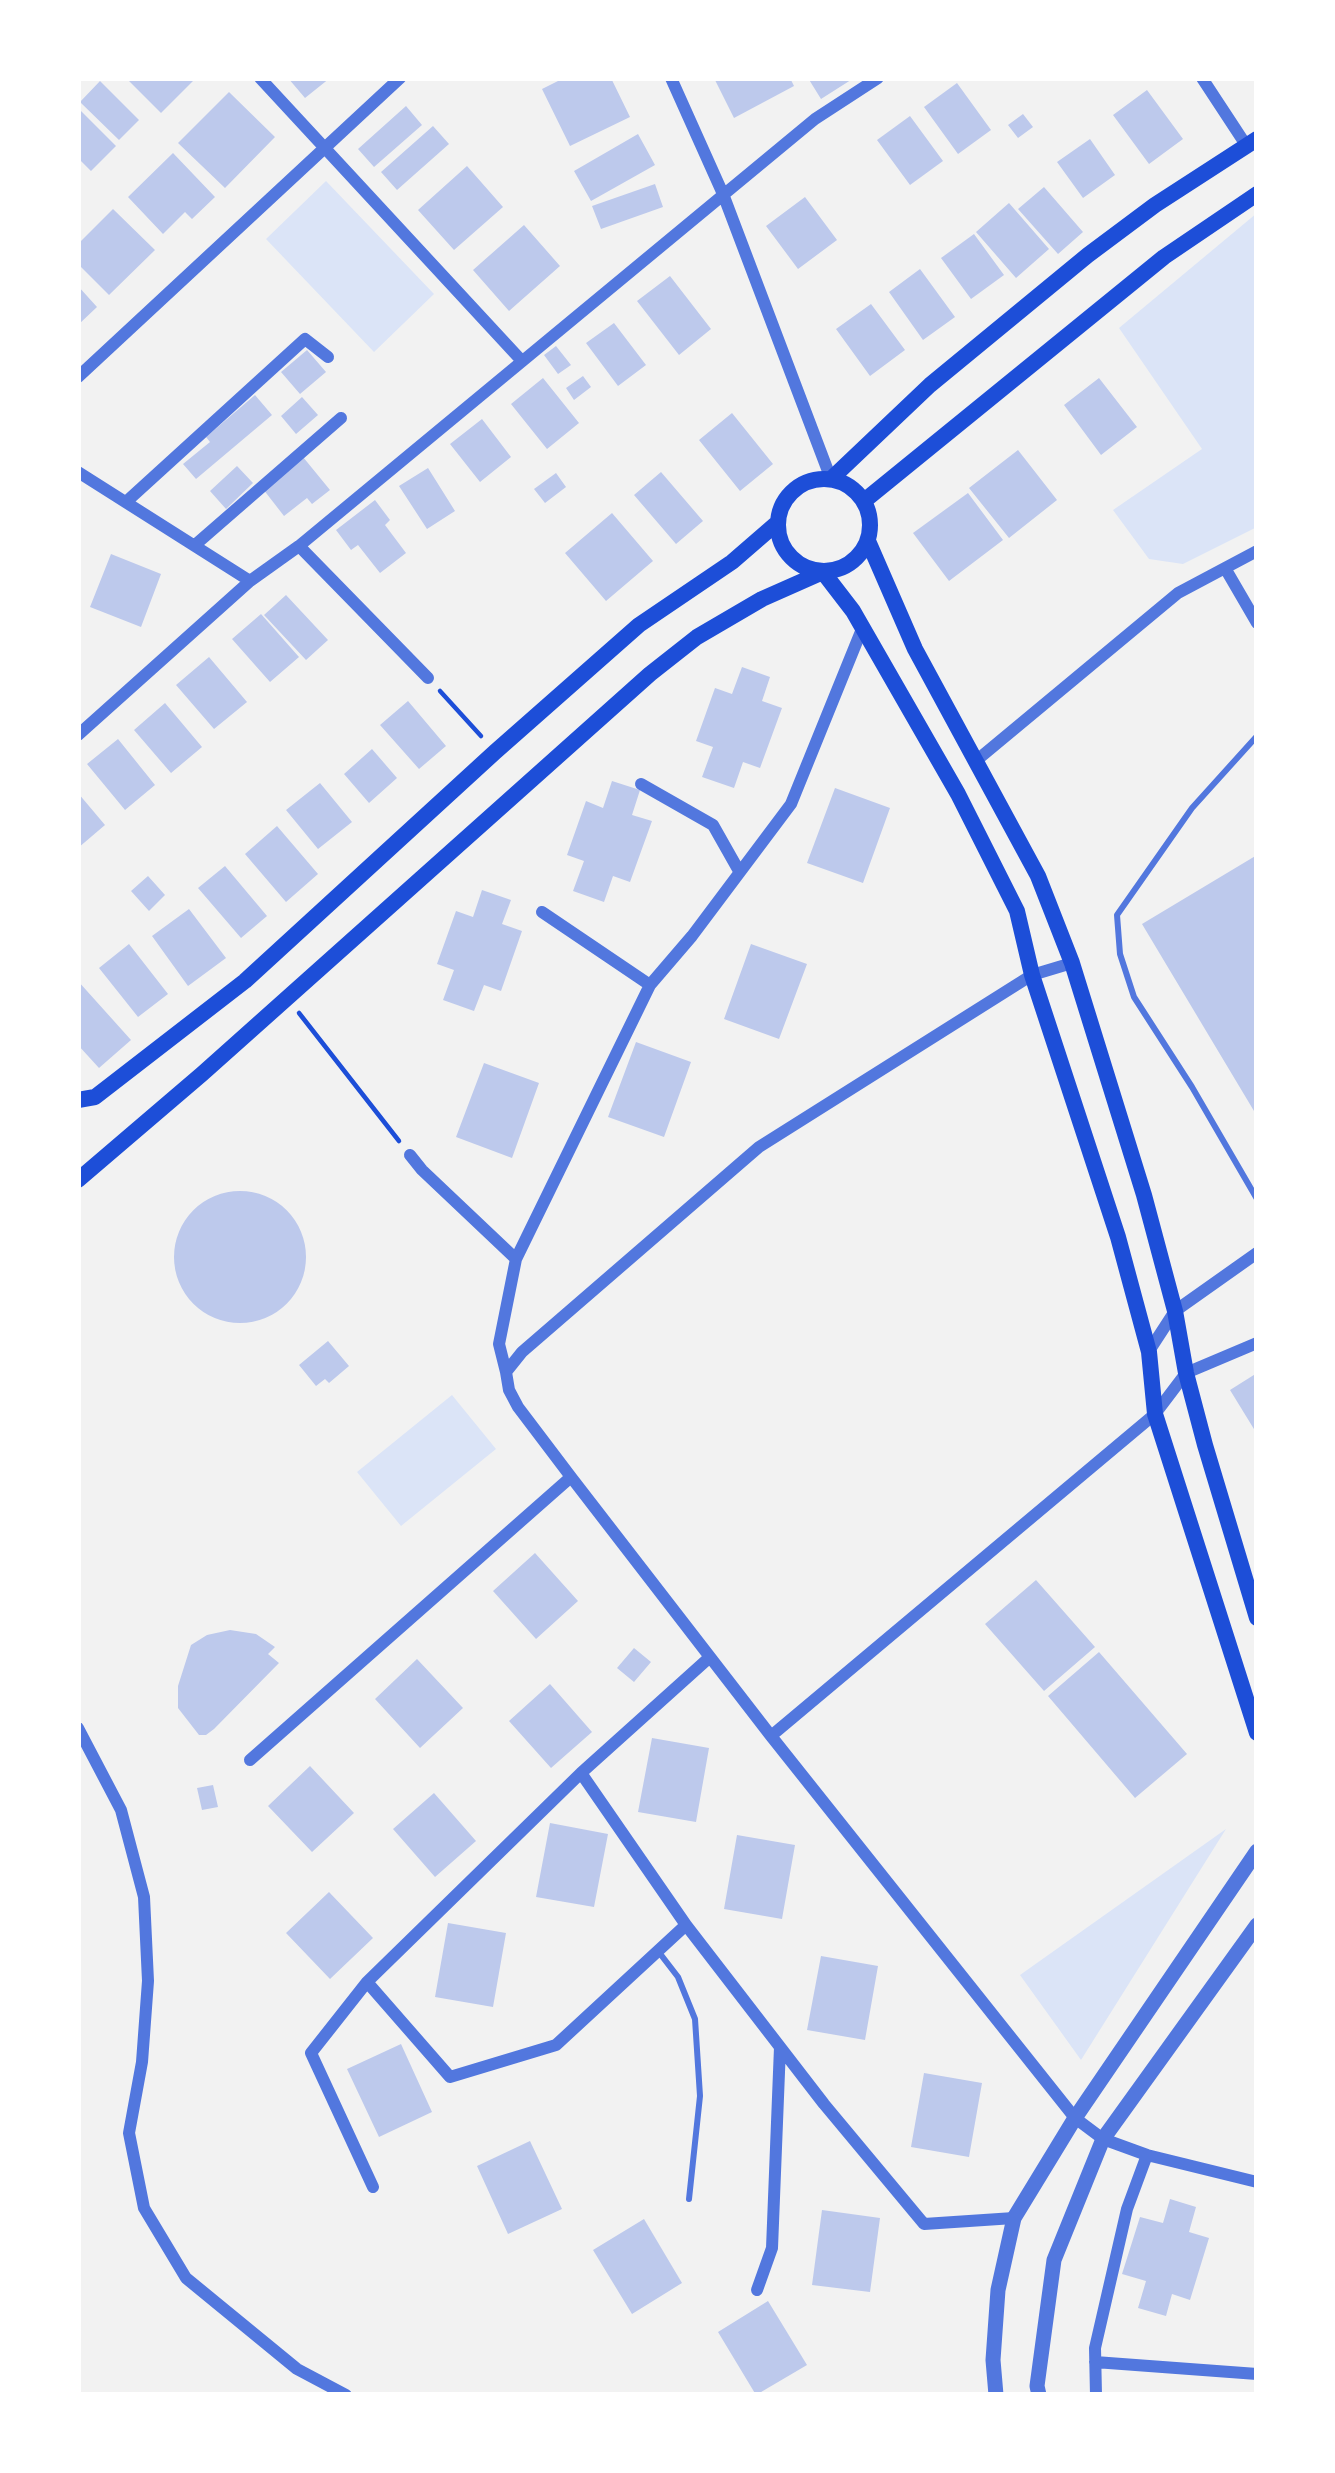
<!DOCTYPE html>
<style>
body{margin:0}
#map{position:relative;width:1335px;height:2473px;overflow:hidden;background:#f2f2f2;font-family:"Varela Round",sans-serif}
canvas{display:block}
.frame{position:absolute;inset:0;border:81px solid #fff;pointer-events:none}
</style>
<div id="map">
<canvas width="1335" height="2473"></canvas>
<div class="frame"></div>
</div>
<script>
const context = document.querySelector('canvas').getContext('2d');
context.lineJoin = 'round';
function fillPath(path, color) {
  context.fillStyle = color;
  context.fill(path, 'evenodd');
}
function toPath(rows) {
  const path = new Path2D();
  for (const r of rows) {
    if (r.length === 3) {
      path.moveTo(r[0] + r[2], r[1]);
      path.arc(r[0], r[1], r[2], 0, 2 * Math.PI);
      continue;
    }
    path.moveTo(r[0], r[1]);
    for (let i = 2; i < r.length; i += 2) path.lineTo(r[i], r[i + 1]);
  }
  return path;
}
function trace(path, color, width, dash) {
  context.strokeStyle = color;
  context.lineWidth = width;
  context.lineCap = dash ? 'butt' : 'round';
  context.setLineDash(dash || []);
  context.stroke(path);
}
fillPath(toPath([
 [326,181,434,294,374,352,266,239],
 [1257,213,1257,527,1183,564,1149,559,1113,510,1202,449,1119,328],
 [452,1395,496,1449,401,1526,357,1472],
 [1226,1829,1081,2060,1020,1975]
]), '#dbe4f7');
fillPath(toPath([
 [126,78,196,78,161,113],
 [288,78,330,78,305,98],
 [564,78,611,78,630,117,570,146,542,89],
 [714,78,790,78,794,86,734,118],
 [808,78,854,78,821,99],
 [100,81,139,120,119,140,80,102],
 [957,83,991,130,958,154,924,107],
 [1147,90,1183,139,1149,164,1113,115],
 [229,92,275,137,225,188,178,143],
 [406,106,422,125,374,167,358,149],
 [78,108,116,146,91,171,78,158],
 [1023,114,1033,127,1018,138,1008,125],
 [910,116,943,161,910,185,877,140],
 [433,126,449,144,397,190,381,172],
 [638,134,655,165,591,201,574,171],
 [1090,139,1115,175,1083,198,1057,162],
 [173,153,215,197,192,219,185,212,163,234,128,197],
 [467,166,503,207,454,250,418,210],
 [655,184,663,207,601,229,592,206],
 [1044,187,1083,232,1058,254,1018,209],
 [805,197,837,240,798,269,766,226],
 [1009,203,1049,249,1016,278,976,232],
 [113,209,155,250,109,295,78,264,78,244],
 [524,225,560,266,509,311,473,270],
 [974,234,1004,275,971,299,941,258],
 [920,269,955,317,923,340,889,292],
 [670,276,711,329,679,355,637,301],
 [78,286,97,307,78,325],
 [871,304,905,350,870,376,836,329],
 [614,323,646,365,618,386,586,343],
 [556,346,571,365,558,374,544,355],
 [307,350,326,372,300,394,281,372],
 [583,376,591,387,574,400,566,388],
 [543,378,579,423,547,449,511,404],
 [1099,378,1137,427,1101,455,1064,405],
 [255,395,272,415,196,479,183,464,210,442,206,437],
 [302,397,318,415,296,434,281,416],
 [732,413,773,464,740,491,699,440],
 [482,419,511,457,480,482,450,444],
 [1018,450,1057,500,1009,538,969,488],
 [303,457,330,490,312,504,307,498,284,516,263,489],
 [237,466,253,483,226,509,210,491],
 [428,468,455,511,427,529,399,486],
 [661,472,703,521,676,544,634,495],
 [556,473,566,487,545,503,534,489],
 [968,493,1003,540,949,581,913,533],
 [375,500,390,520,385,525,406,553,380,573,358,545,351,550,336,530],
 [612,513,653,561,606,601,565,553],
 [111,554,161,574,141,627,90,607],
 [286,595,328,640,306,660,264,615],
 [261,614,299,657,270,682,232,639],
 [209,657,247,702,214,729,176,685],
 [742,667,770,677,762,701,782,708,760,768,743,762,734,788,702,777,713,747,696,741,715,688,732,694],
 [408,701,446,746,419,769,380,725],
 [165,703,202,747,171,773,134,730],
 [118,739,155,785,125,810,87,764],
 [372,749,397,778,369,803,344,774],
 [612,781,640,790,632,815,652,821,630,882,613,876,604,902,573,891,584,861,567,855,586,801,603,808],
 [320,783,352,822,318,849,286,810],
 [835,788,890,808,863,883,807,863],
 [78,793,105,825,78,848],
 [277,826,318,874,286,902,245,854],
 [1257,855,1257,1116,1142,924],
 [225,866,267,916,241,938,198,888],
 [148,876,165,895,149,911,131,891],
 [482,890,511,900,502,924,522,931,501,991,484,985,474,1011,443,1000,454,970,437,964,456,911,473,917],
 [189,909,226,958,188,986,152,936],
 [129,944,168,994,138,1017,99,968],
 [751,944,807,964,779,1039,724,1019],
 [78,981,131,1040,99,1068,78,1045],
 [636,1042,691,1062,664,1137,608,1117],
 [484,1063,539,1083,512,1158,456,1137],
 [240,1257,66],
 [328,1341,349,1366,329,1383,325,1379,316,1386,299,1365],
 [1257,1373,1257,1434,1230,1390],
 [535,1553,578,1601,536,1639,493,1591],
 [1036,1580,1095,1647,1044,1691,985,1624],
 [230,1630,256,1634,275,1647,268,1654,279,1663,214,1729,206,1735,199,1735,178,1708,178,1686,191,1645,207,1635],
 [634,1648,651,1662,634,1682,617,1668],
 [1099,1652,1187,1754,1135,1798,1048,1696],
 [417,1659,463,1708,420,1748,375,1699],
 [550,1684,592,1732,551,1768,509,1721],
 [652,1738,709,1748,696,1822,638,1812],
 [310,1766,354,1813,312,1852,268,1806],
 [213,1785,218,1807,202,1810,197,1788],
 [434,1793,476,1841,435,1877,393,1829],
 [550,1823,608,1834,594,1907,536,1897],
 [737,1835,795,1845,782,1919,724,1909],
 [329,1892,373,1938,330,1979,286,1933],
 [448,1923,506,1933,493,2007,435,1997],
 [821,1956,878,1966,865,2040,807,2030],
 [401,2044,432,2112,379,2137,347,2069],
 [924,2073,982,2083,969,2157,911,2147],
 [530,2141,562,2209,508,2234,477,2166],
 [1170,2199,1196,2207,1189,2232,1209,2238,1190,2300,1172,2294,1166,2316,1138,2308,1146,2281,1122,2274,1140,2217,1163,2223],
 [822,2210,880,2218,870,2292,812,2285],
 [644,2219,682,2283,632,2314,593,2250],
 [768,2301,807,2365,756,2395,718,2332]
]), '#bdc9ec');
trace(toPath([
 [440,691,481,736],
 [299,1013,399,1141]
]), '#1d4ed8', 4.5);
trace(toPath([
 [1257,736,1192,808,1117,915,1120,954,1134,997,1192,1087,1257,1199],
 [658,1951,678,1977,695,2019,700,2096,689,2199]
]), '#5277de', 6);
trace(toPath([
 [260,78,521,360],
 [671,78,723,194,831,479],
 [1202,78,1246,145],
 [78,377,400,78],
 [78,472,250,581],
 [126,502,305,339,328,357],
 [195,545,341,418],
 [299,546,428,678],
 [1225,568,1257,551],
 [78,735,250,581,299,546,815,119,878,78],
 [977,760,1178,593,1225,568,1257,623],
 [641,784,713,825,739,871],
 [542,912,650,985],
 [1072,963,1032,975,759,1147,522,1352,506,1372,509,1390,518,1407,571,1477,771,1736,1075,2118,1103,2139,1147,2155,1257,2182],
 [410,1155,422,1170,516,1259],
 [1149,1351,1175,1311,1257,1253],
 [506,1372,499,1344,516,1259,650,985,692,936,791,804,862,629],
 [78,1728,121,1810,144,1897,148,1981,142,2062,129,2133,144,2208,186,2278,297,2369,346,2395],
 [771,1736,1155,1414,1186,1373,1257,1343],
 [250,1760,571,1477],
 [581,1773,686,1925,824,2104,924,2224,1014,2218],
 [367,1982,450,2077,556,2045,686,1925],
 [373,2187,311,2053,367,1982,581,1773,710,1657],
 [757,2290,772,2248,780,2047],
 [1095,2362,1257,2374],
 [1096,2395,1095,2348,1127,2209,1147,2155]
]), '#5277de', 12);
trace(toPath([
 [996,2395,993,2360,998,2290,1014,2218,1075,2118,1257,1851],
 [1039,2395,1037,2386,1054,2260,1103,2139,1257,1925]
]), '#5277de', 15);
trace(toPath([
 [824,525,46],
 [831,479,930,385,1088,255,1155,205,1257,139],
 [864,501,1164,257,1257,194],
 [868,541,915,649,1038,876,1072,963,1144,1195,1175,1311,1186,1373,1205,1445,1257,1618],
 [823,572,853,611,958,794,1017,911,1032,975,1118,1237,1149,1352,1155,1414,1257,1733],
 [78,1100,95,1097,245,981,495,752,639,625,732,562,777,523],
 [78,1180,202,1074,650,674,697,637,762,599,823,572]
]), '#1d4ed8', 16);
</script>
